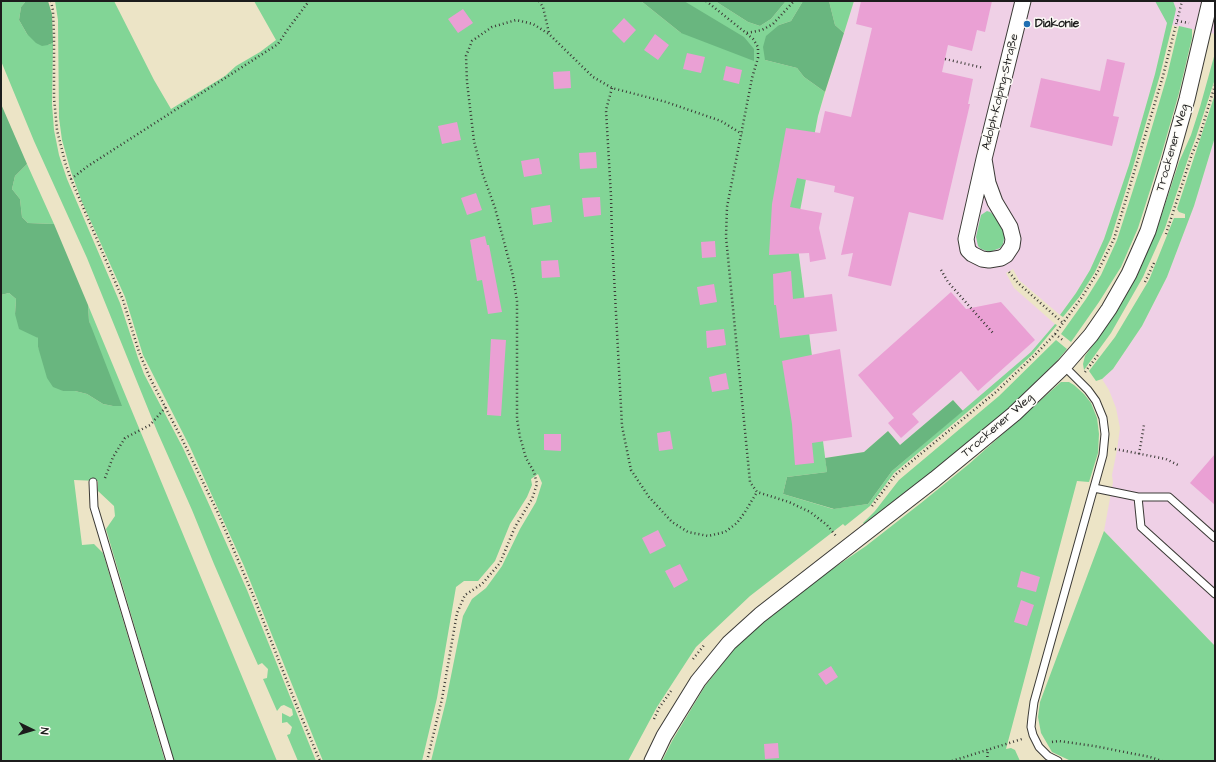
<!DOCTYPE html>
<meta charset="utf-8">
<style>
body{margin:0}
#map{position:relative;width:1216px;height:762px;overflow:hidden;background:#ece4c6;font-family:"Architects Daughter",sans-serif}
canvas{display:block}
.frame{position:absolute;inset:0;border:2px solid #1c1c1c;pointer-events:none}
.north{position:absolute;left:12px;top:710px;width:40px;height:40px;-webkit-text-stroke:3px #fdfcf7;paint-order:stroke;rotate:95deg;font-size:11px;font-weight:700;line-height:16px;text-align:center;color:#1c1c1c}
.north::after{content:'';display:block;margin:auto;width:14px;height:18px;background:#1c1c1c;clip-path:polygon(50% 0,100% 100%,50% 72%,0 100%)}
</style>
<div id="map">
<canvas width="1216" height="762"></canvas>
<div class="frame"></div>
<div class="north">N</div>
</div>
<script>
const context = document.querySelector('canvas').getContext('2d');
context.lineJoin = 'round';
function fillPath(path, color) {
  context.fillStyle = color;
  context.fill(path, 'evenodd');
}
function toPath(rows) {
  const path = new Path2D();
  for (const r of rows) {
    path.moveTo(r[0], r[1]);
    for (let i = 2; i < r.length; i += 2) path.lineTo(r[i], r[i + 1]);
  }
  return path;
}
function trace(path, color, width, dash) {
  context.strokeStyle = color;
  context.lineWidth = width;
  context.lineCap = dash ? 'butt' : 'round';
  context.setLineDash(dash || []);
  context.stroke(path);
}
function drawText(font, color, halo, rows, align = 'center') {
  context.font = font + ' "Architects Daughter",sans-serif';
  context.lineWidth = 3;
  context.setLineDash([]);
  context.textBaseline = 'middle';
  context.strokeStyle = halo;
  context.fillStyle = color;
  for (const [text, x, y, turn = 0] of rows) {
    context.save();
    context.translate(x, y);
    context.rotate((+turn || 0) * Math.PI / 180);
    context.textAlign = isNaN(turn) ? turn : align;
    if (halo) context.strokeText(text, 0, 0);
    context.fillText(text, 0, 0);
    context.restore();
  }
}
fillPath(toPath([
 [854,1,1215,1,1215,34,1167,24,1155,74,1129,165,1104,239,1090,270,1076,293,1060,315,1019,280,1013,269,1006,273,1014,288,1055,324,1031,352,963,411,953,400,900,445,888,431,864,452,825,458,796,232,818,116],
 [1215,137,1215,646,1104,531,1113,482,1112,475,1117,450,1120,428,1116,408,1109,390,1102,379,1113,369,1142,326,1167,277,1194,206]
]), '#efd0e6');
fillPath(toPath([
 [1,1,26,1,21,7,19,20,27,34,48,45,53,43,52,104,54,130,59,155,67,179,120,303,138,358,144,374,183,448,207,500,247,590,316,761,298,761,287,735,290,734,292,727,287,722,282,723,282,713,290,717,293,715,292,709,284,705,281,706,277,711,263,679,267,678,268,669,262,663,258,665,249,645,214,564,192,510,157,431,87,258,34,141,1,61],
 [55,1,114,1,154,80,171,109,225,76,236,66,260,52,276,40,254,1,641,1,681,33,686,3,684,1,715,1,748,22,760,26,771,19,786,1,803,1,791,21,779,25,765,60,797,68,804,77,825,92,818,116,796,232,827,472,787,477,783,494,833,509,868,504,892,471,1031,352,1055,324,1057,325,1033,354,995,389,894,473,870,506,845,526,843,524,750,596,696,647,657,707,628,761,431,761,446,701,463,616,472,599,486,588,502,566,520,529,536,502,542,483,538,474,531,479,532,485,527,497,510,524,495,561,478,581,464,581,456,587,437,698,422,761,323,761,244,566,190,447,143,355,125,297,82,202,71,172,62,140,59,118,58,20],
 [829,1,854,1,844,33,835,25],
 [1155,1,1173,1,1176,9,1175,14,1160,75,1133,167,1111,238,1095,272,1080,296,1063,317,1060,315,1076,293,1090,270,1104,239,1129,165,1155,74,1167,23],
 [1179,26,1192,29,1192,38,1179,93,1161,156,1138,228,1121,267,1099,302,1071,342,1061,334,1086,299,1101,275,1117,240,1140,168,1167,76],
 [1215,53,1215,77,1214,82,1196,137,1190,153,1165,228,1143,277,1111,333,1084,370,1083,364,1085,356,1116,313,1137,276,1156,232,1179,162,1191,135,1200,107],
 [1215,94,1215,137,1194,206,1167,277,1142,326,1113,369,1102,379,1096,381,1089,371,1115,337,1149,280,1174,218,1185,218,1185,214,1179,212,1177,209],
 [27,164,54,224,28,223,22,217,20,199,12,189,15,176],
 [987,211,990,212,995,216,1004,233,1004,239,1003,244,1000,248,990,252,981,249,978,246,976,237,981,215],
 [9,293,16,299,15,314,38,338,38,347,63,391,75,391,87,394,103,404,113,406,89,321,88,305,277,761,174,761,106,529,115,516,114,506,98,491,98,481,74,480,82,545,94,544,103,553,165,761,1,761,1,295],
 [1056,340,1067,349,1057,361,1008,409,930,474,864,524,863,523,875,511,899,480,999,396],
 [1061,382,1069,382,1074,385,1084,394,1091,403,1097,418,1099,434,1098,453,1089,482,1077,481,1006,749,1011,748,1015,750,1020,761,662,761,672,741,705,686,735,648,764,620,822,576,866,546,921,503,969,464],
 [1104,531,1215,646,1215,761,1071,761,1052,752,1041,733,1038,717,1040,702]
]), '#82d596');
fillPath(toPath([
 [26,1,48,1,52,14,53,43,48,45,42,46,36,43,27,34,19,20,21,7],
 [641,1,684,1,744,37,754,49,754,61,681,33],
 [715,1,786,1,771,19,760,26,748,22],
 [803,1,829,1,835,25,844,33,825,92,804,77,797,68,765,60,763,47,766,36,779,25,791,21],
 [1,104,27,164,15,176,12,189,20,199,22,217,28,223,54,224,88,305,89,321,122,406,113,406,103,404,87,394,75,391,63,391,53,387,47,378,38,347,38,338,19,329,15,314,16,299,9,293,1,295],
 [953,400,963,411,892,471,868,504,834,509,783,494,787,477,827,472,825,458,864,452,888,431,900,445]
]), '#69b67f');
fillPath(toPath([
 [861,1,992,1,985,32,977,30,972,51,948,45,942,72,973,79,968,104,970,104,943,220,909,212,891,286,848,276,853,253,841,255,854,197,834,192,835,186,797,178,790,207,822,213,819,228,826,259,810,262,809,253,769,255,772,204,786,128,820,133,825,111,851,117,872,28,856,24],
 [463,9,473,23,458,33,448,19],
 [624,18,636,30,624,43,612,31],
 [655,34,669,45,658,60,644,50],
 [687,53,705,57,701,73,683,69],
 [1107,59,1125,63,1113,116,1119,117,1112,146,1030,127,1041,78,1100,91],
 [726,66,742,70,739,84,723,80],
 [570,71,571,88,554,89,553,72],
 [457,122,461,140,442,144,438,126],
 [596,152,597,168,580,169,579,153],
 [539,158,542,174,524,177,521,161],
 [476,193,482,210,467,215,461,198],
 [600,197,601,215,584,217,582,198],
 [550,205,552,222,533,225,531,208],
 [485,236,487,245,489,245,502,312,488,314,482,280,477,281,470,240],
 [715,241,716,257,702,258,701,242],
 [558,260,560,277,542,278,541,261],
 [791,271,793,299,832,294,837,331,780,338,776,305,774,305,773,274],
 [714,284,717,302,700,305,697,287],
 [951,292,966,309,1001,302,1035,340,978,391,961,371,912,414,919,422,901,438,888,423,894,418,858,375],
 [724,329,726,345,707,348,706,331],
 [491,339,506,340,501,416,487,415],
 [840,349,852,437,812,443,814,463,795,465,792,424,782,361],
 [726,373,729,389,712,392,709,377],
 [670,431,673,449,659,451,657,433],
 [544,434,561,434,561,451,544,450],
 [1215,454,1215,505,1190,483],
 [658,530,666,546,650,554,642,538],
 [680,564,688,580,674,588,665,571],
 [1021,571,1040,577,1036,592,1017,587],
 [1021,600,1034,605,1027,626,1014,622],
 [831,666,838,677,826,685,818,674],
 [778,743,779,758,765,759,764,744]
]), '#eaa0d4');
const service = toPath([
 [93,482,94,507,170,761],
 [1094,488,1138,497,1169,497,1215,538],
 [1138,497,1141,527,1215,594],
 [1058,761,1048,756,1039,747,1033,735,1031,727,1032,717,1034,702,1103,455,1105,434,1103,418,1096,401,1088,390,1064,366]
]);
const minor = toPath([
 [984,159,988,183,995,202,1010,227,1013,239,1012,246,1006,255,1001,258,989,260,982,259,972,254,968,250,966,239,984,159,1023,1],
 [652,761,664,736,698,681,729,643,760,615,935,479,1014,414,1064,366,1091,335,1109,309,1129,274,1148,231,1169,163,1187,99,1210,1]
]);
trace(service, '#3b3a36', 9);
trace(minor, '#3b3a36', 17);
trace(toPath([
 [51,1,53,11,54,35,54,98,57,130,65,162,71,179,123,300,139,352,150,378,183,441,218,513,253,595,298,709,320,761],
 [539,1,543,7,549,33],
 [706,1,746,33,753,39,758,47,758,58,752,78,727,207,726,237,750,482,757,492,789,502,810,512,827,525,836,536],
 [1177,21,1189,23],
 [747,33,762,30,773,24,794,1],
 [945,59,984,68],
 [612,88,606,110,611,196,612,238,622,426,631,470,649,497,672,522,688,532,708,536,725,532,737,523,745,512,757,492],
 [71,179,88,166,278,44,288,29,309,1],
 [1166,234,1192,154,1199,138,1215,85],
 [941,270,948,282,993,333],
 [1009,272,1018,283,1063,323],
 [1145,282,1154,263],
 [1055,334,1064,341],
 [1085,372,1098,355],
 [1115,449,1166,459,1180,466],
 [1139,454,1144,425],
 [105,478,113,457,125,438,150,425,166,407],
 [872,506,895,475,996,392,1034,356,1055,334,1082,297,1097,273,1114,239,1163,76,1182,1],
 [693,659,705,644],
 [654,719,659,708,671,691],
 [1052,742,1059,741,1094,746,1150,757,1162,761],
 [427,761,442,699,457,613,465,595,482,584,500,563,515,527,532,499,537,484,534,472,526,458,520,437,517,419,517,301,513,276,495,208,483,175,474,141,467,82,466,56,472,41,492,27,516,20,533,24,549,34,593,77,612,88,666,102,721,121,742,134],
 [952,761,1022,739],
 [987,761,988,749]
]), '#3b3a36', 2.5, [1, 3]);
trace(service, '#fff', 7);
trace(minor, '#fff', 15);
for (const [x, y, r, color] of [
 [1027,24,4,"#1f6fb2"]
]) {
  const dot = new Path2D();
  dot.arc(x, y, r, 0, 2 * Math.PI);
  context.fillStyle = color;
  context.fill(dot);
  trace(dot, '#fdfcf7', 1.5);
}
drawText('bold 12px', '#1c1c1c', '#fdfcf7', [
 ["Diakonie",1035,24]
], 'left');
drawText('12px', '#1c1c1c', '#fdfcf7', [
 ["Adolph-Kolping-Straße",1001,92,-76],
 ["Trockener Weg",1173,148,-74],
 ["Trockener Weg",998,426,-41]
]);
</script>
